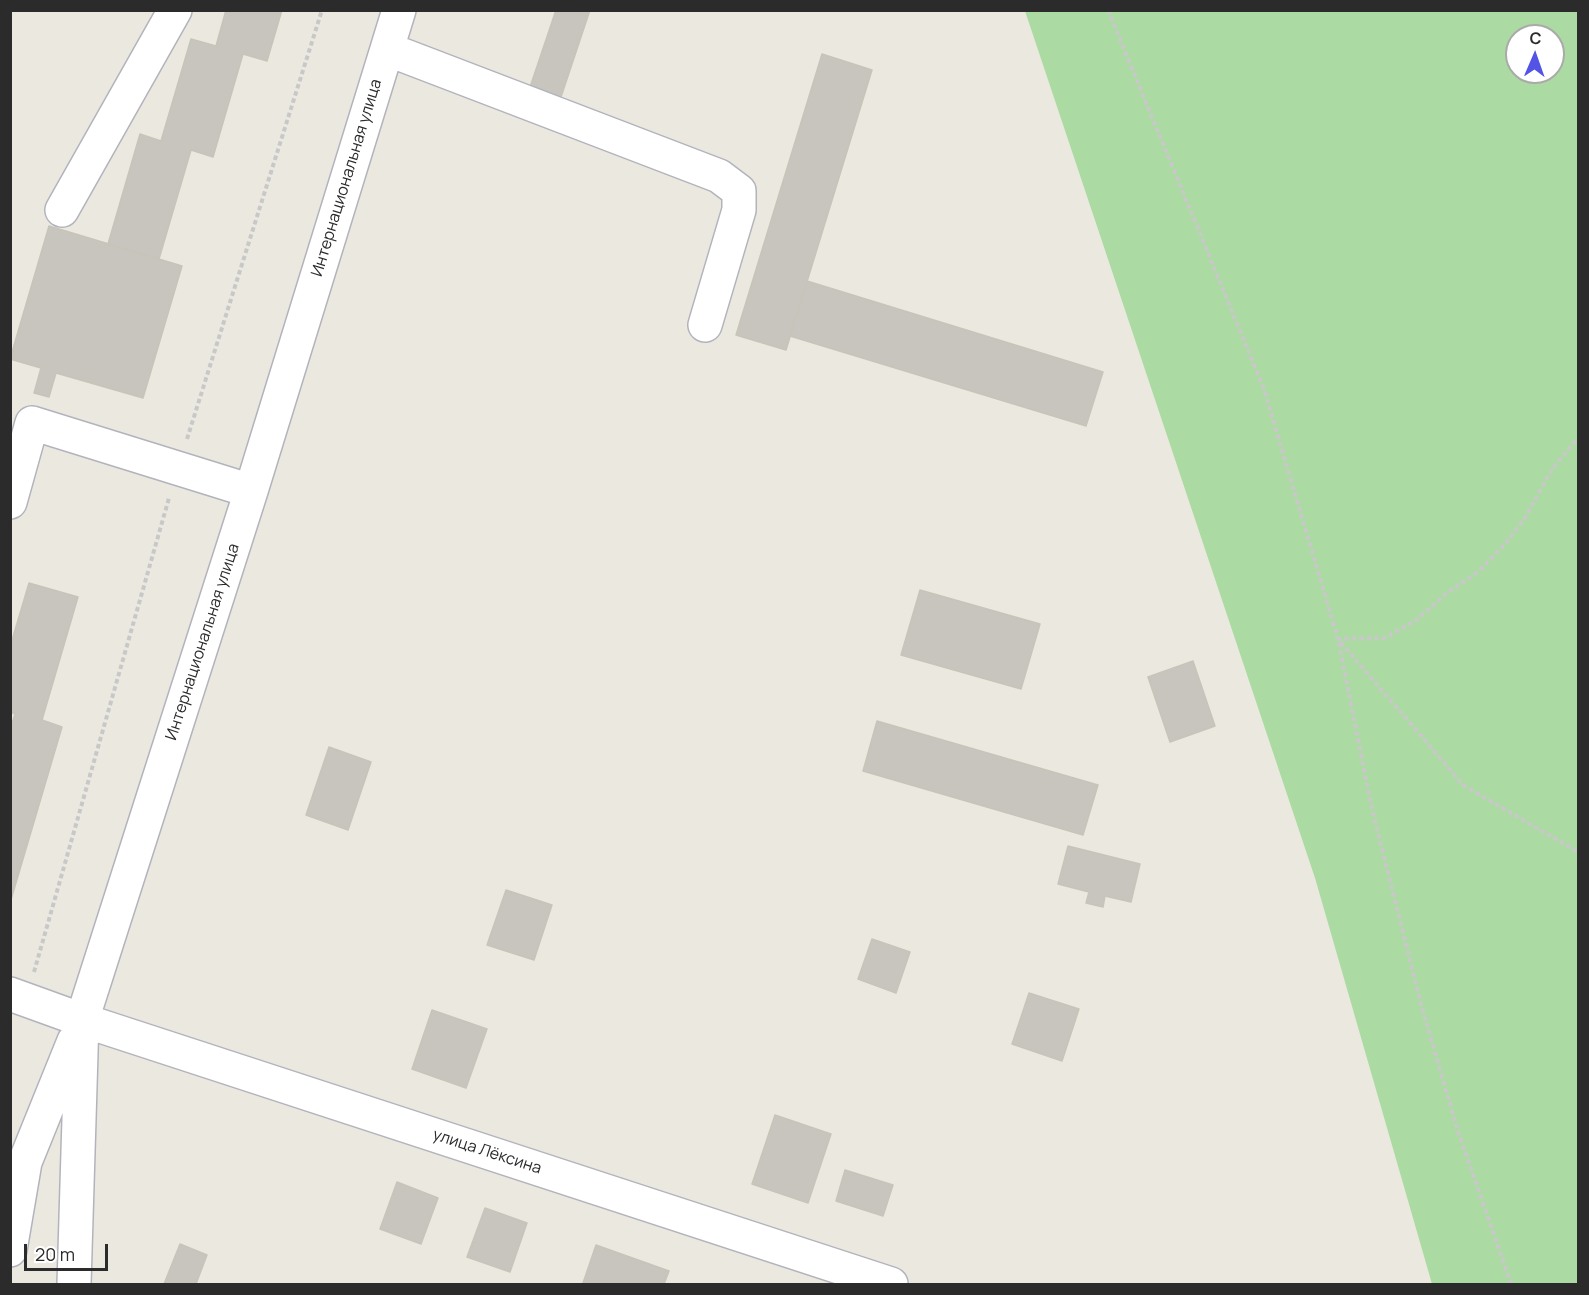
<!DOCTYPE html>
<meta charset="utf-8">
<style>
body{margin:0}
#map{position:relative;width:1589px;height:1295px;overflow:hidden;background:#ebe9df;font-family:Manrope,sans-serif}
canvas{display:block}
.frame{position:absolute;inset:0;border:12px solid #2b2b2b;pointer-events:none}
.north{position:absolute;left:1505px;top:24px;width:60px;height:60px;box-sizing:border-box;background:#fff;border:2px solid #aaa;border-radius:50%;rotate:2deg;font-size:16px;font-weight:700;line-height:24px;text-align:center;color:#2b2b2b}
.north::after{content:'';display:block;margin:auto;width:21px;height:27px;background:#5353e5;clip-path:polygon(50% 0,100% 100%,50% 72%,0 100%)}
.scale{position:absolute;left:24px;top:1244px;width:84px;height:27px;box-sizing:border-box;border:3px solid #2b2b2b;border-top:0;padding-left:8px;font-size:18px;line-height:21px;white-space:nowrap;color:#2b2b2b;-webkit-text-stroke:4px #fff;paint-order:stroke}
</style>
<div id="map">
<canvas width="1589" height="1295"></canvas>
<div class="frame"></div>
<div class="north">С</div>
<div class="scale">20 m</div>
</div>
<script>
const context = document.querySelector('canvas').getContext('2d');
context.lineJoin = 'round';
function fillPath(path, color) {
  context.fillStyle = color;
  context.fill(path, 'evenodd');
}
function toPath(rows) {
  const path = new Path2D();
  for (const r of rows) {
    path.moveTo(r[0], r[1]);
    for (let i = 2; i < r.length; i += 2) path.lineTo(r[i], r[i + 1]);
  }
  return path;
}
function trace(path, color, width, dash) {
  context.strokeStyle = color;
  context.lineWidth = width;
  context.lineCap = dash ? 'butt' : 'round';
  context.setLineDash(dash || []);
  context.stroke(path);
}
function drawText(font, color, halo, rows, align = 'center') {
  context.font = font + ' Manrope,sans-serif';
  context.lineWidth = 5;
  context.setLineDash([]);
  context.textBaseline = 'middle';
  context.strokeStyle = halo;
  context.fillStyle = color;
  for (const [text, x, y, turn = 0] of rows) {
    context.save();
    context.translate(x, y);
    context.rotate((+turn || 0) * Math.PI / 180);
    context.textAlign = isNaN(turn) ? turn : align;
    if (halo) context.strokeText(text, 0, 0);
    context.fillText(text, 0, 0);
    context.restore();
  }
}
fillPath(toPath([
 [1025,11,1578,11,1578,1284,1432,1284,1315,878],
 [1517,36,1553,36,1553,72,1517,72]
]), '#abdba2');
const building = toPath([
 [226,10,282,10,267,61,243,54,213,157,191,150,159,259,108,244,140,134,161,141,191,39,216,46,226,10],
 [556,10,590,10,557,109,526,99,556,10],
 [822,54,872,70,786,350,736,335,822,54],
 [49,226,182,266,143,398,56,373,49,397,34,393,41,368,10,359,49,226],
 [807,281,1103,372,1086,426,790,336,807,281],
 [29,583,78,597,42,720,62,727,10,903,10,730,15,714,10,712,10,647,29,583],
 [920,590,1040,624,1021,689,901,655,920,590],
 [1193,661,1215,726,1170,742,1148,677,1193,661],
 [877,721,1098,785,1083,835,863,771,877,721],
 [329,747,371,762,348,830,306,815,329,747],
 [1068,846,1140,864,1131,902,1105,896,1103,907,1086,903,1089,892,1058,884,1068,846],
 [506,890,552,905,534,960,487,945,506,890],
 [872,939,910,952,896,993,858,979,872,939],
 [1029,993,1079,1009,1062,1061,1012,1044,1029,993],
 [432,1010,487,1029,466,1088,412,1069,432,1010],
 [775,1115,831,1134,808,1203,752,1184,775,1115],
 [845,1170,893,1185,883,1216,836,1201,845,1170],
 [397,1182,438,1198,421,1244,380,1229,397,1182],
 [485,1208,527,1223,510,1272,467,1257,485,1208],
 [180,1244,207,1255,196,1284,164,1284,180,1244],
 [596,1245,669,1271,664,1284,583,1283,596,1245]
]);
fillPath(building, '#c7c5be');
trace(building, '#c7c4b9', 1.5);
const minor = toPath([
 [387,49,719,176,739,191,739,210,705,325],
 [62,210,175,10],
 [10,502,32,423,251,491],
 [10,994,82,1020,891,1284],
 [10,1250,25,1162,74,1041],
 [74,1284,82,1020,251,491,399,10]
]);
trace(minor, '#b3b3bd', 36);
trace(toPath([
 [1108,10,1264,389,1338,639,1463,785,1578,852],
 [187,439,322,10],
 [34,972,169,498],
 [1511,1284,1457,1128,1422,1008,1372,809,1338,639,1384,638,1415,621,1447,593,1479,571,1505,544,1524,519,1553,468,1578,438]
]), '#c8c8c8', 4, [4.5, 3]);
trace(minor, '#fff', 33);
drawText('16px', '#2b2b2b', '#fff', [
 ["Интернациональная улица",347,178,-73],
 ["Интернациональная улица",203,642,-72],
 ["улица Лёксина",487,1152,18]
]);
</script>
